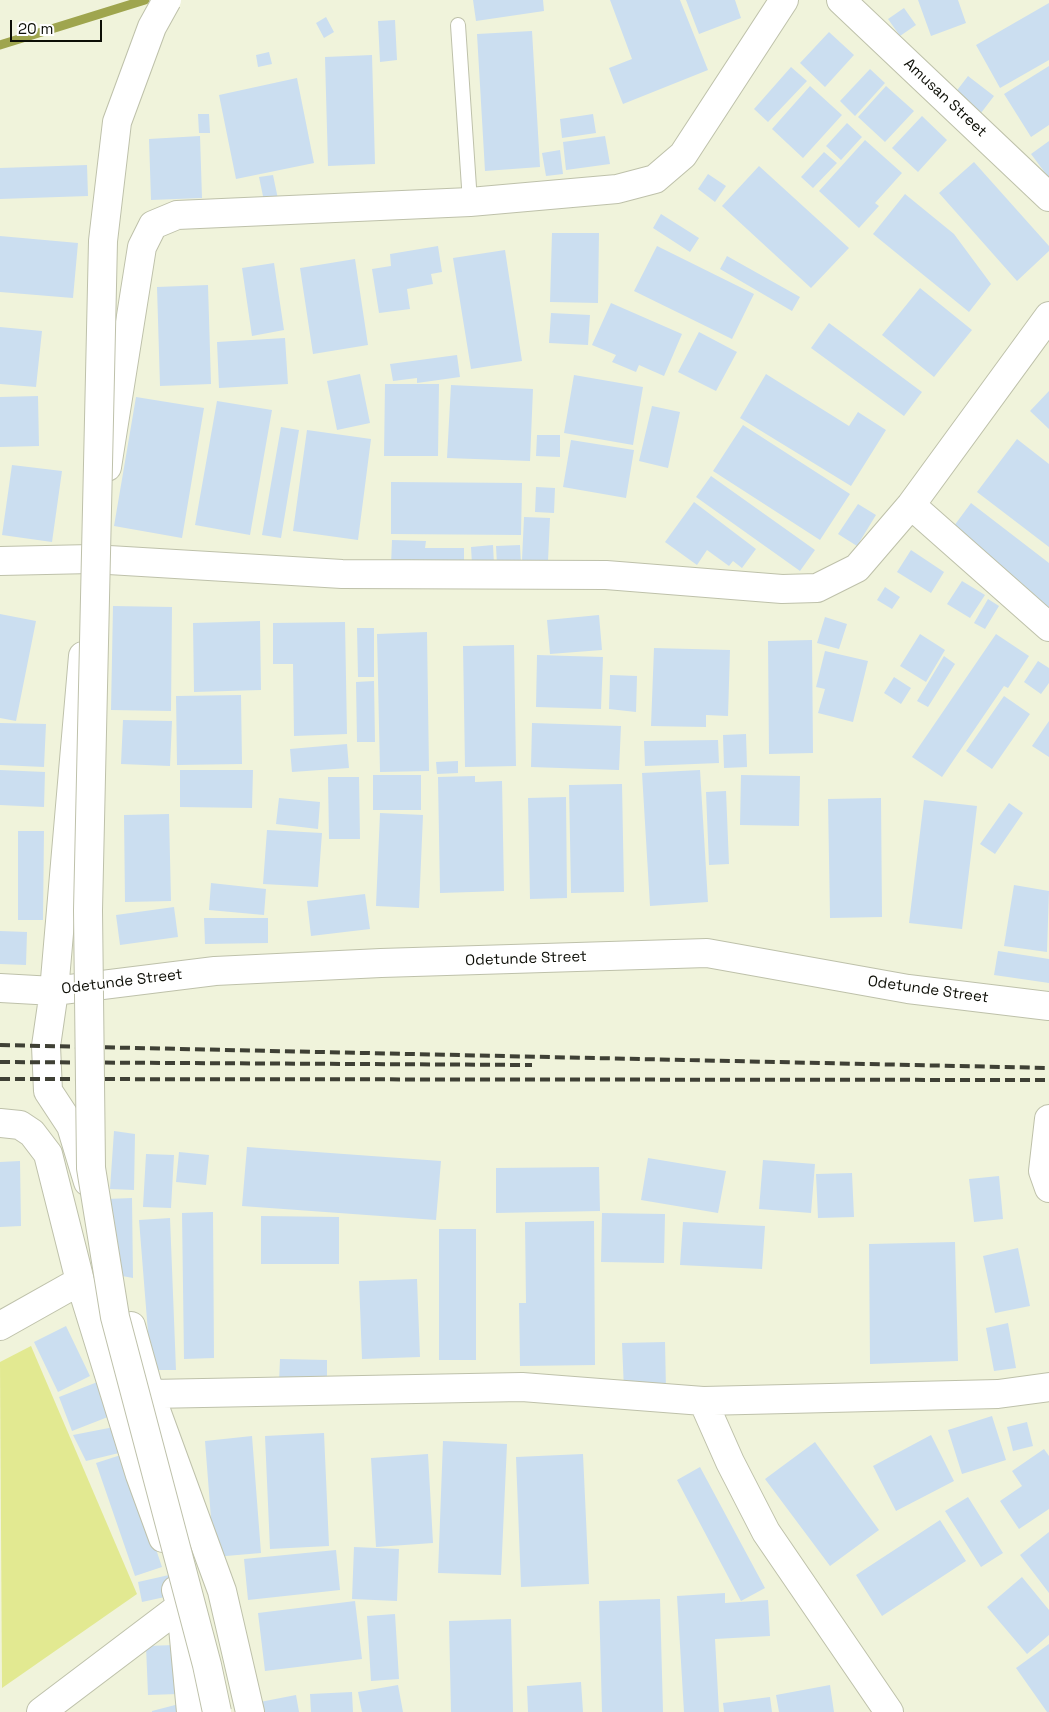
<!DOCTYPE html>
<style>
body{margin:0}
#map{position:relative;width:1049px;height:1712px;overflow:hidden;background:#f0f3db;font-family:"Space Grotesk",sans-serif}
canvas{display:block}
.scale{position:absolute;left:10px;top:20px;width:92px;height:22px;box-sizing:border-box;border:2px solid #0d0e06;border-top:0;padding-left:6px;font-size:15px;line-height:18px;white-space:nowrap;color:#0d0e06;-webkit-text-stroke:4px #fff;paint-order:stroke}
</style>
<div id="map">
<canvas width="1049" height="1712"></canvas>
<div class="scale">20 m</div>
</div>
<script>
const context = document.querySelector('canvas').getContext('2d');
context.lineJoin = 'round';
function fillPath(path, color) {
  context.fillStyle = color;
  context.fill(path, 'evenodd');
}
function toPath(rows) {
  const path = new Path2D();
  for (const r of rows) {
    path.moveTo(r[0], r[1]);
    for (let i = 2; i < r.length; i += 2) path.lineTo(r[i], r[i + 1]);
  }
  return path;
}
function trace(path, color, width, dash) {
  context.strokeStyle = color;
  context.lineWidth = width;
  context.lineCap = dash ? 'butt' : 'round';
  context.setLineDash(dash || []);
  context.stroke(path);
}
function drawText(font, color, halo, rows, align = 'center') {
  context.font = font + ' "Space Grotesk",sans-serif';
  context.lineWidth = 4;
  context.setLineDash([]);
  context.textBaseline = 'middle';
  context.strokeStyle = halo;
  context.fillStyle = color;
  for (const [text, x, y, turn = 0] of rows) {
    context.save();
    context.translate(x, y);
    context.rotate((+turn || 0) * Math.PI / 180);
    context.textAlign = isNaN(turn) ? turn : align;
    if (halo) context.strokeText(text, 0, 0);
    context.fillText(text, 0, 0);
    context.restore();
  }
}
fillPath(toPath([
 [31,1346,137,1594,2,1688,0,1362]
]), '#e2e991');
trace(toPath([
 [0,45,145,0]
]), '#9fa54e', 9);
fillPath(toPath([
 [473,0,543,0,544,11,476,21],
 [610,0,680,0,708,70,623,104,609,68,632,59],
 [686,0,735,0,741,18,699,34],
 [918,0,958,0,966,23,931,36],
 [1049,3,1049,60,1000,88,976,45],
 [904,8,916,25,900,36,888,19],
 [326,17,334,32,324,38,316,23],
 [395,20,397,60,380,62,378,21],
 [532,31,540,167,485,171,477,34],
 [829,32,854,55,825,87,800,63],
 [269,52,272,64,258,67,256,55],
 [372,55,375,164,328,166,325,57],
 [1049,66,1049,125,1031,137,1004,94],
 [791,67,807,81,768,122,754,109],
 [870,69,885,83,855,116,840,101],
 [968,76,994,96,981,113,955,93],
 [297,78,314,163,236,179,219,95],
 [810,86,842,115,803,158,772,129],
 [886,86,914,111,885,142,858,117],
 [198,114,209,114,210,133,199,133],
 [593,114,596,133,562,138,560,119],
 [922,116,947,140,918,172,892,148],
 [847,123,862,137,841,160,826,146],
 [200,136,202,198,151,200,149,139],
 [605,136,610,164,566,170,563,142],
 [865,140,902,173,875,203,879,206,859,228,819,191],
 [1049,141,1049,178,1031,154],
 [560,150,563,174,546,176,542,153],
 [824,152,837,163,813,188,801,177],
 [974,162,1049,246,1049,251,1017,281,939,193],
 [87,165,88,196,0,199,0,168],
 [759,166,849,248,811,288,722,206],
 [708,174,726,186,715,202,698,189],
 [273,175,278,199,264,201,259,177],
 [905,194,954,234,991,284,969,312,873,234],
 [661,214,699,238,690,252,653,228],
 [552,233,599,233,598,303,550,302],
 [0,236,78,243,73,298,0,292],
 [438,246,442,272,431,274,433,284,407,289,410,309,379,313,372,269,391,266,390,254],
 [657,246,754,294,732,339,634,291],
 [505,250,522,361,471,369,453,258],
 [727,256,800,297,792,311,720,269],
 [355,259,368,345,313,354,300,268],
 [274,263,284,330,252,336,242,268],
 [208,285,211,384,160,386,157,287],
 [920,288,972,330,934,377,882,335],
 [611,303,682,334,664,376,639,365,636,372,612,362,616,355,592,345],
 [551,313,590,315,588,345,549,343],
 [829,323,922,392,904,416,811,348],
 [0,327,42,331,36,387,0,384],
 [699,332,737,352,716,391,678,372],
 [285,338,288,384,219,388,217,342],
 [457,355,460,377,417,383,417,378,393,381,390,364],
 [360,374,370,423,337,430,327,381],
 [766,374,849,426,858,412,886,430,851,486,740,418],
 [574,375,643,387,633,445,564,433],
 [385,384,439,384,438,456,384,456],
 [451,385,533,389,530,461,447,458],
 [1049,391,1049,429,1030,411],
 [38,396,39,446,0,447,0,397],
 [136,397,204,408,182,538,114,526],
 [217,401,272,410,250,535,195,525],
 [652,406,680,412,668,468,639,461],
 [743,425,850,494,820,540,713,471],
 [281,427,299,430,281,538,262,535],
 [307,430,371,439,358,540,293,531],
 [537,435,560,435,560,457,536,456],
 [1017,439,1049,464,1049,547,977,492],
 [571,440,634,450,626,498,563,487],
 [12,465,62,471,52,542,2,535],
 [711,476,815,550,800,571,696,497],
 [391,482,522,483,521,535,391,534],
 [536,487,555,488,554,513,535,512],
 [694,502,756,549,742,568,733,561,729,566,707,550,697,565,665,542],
 [971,503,1049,563,1049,612,948,534],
 [858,504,876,515,857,546,838,534],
 [524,517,550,518,548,561,522,560],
 [392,540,426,541,425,548,464,548,464,566,391,565],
 [493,545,494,564,472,564,471,547],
 [520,545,521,564,497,565,496,546],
 [911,550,944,572,931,593,897,572],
 [962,581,985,595,970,618,947,604],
 [885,587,900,597,892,609,877,600],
 [988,599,999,606,985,629,974,623],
 [113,606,172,607,171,711,111,710],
 [0,614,36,621,16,721,0,718],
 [599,615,602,650,550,654,547,620],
 [825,617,847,624,839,649,817,643],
 [260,621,261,690,194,692,193,623],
 [345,622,347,734,294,736,293,664,273,664,273,623],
 [357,628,374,628,374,677,358,677],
 [427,632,429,771,380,772,377,634],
 [920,634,945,650,926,682,900,666],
 [996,634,1029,656,1008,688,1004,686,942,777,912,757],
 [812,640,813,753,769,754,768,641],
 [514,645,516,766,465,767,463,646],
 [654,648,730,650,728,716,706,715,706,727,651,726],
 [825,651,868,661,853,722,818,713,825,689,816,687],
 [537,655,603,657,601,709,536,707],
 [944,656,955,664,928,707,917,701],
 [1038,661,1049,668,1049,683,1041,694,1024,682],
 [610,675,637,676,636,712,609,709],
 [894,677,911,688,901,704,884,693],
 [374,681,375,742,357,742,356,682],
 [241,695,242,764,177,765,176,696],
 [1004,696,1030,714,992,769,966,751],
 [123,720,172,721,170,766,121,764],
 [1049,721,1049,757,1032,746],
 [0,723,46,724,44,767,0,765],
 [532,723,621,726,619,770,531,767],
 [746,734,747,767,724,768,723,735],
 [718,740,719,763,645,766,644,741],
 [347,744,349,768,292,772,290,749],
 [458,761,458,773,437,774,436,762],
 [0,770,45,772,44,807,0,805],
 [180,770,253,770,252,808,180,807],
 [700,770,708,902,650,906,642,773],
 [373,775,421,775,421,810,373,810],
 [741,775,800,776,799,826,740,825],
 [475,776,475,782,502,781,504,891,440,893,438,777],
 [328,777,359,777,360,839,329,839],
 [622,784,624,892,571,893,569,785],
 [726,791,729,864,709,865,706,792],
 [566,797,567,898,530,899,528,798],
 [279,798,320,802,318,829,276,824],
 [881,798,882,917,830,918,828,799],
 [924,800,977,806,962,929,909,923],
 [1009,803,1023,813,995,854,980,844],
 [380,813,423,815,419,908,376,906],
 [169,814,171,901,125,902,124,815],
 [267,830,322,833,318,887,263,884],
 [18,831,44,831,43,920,18,920],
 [211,883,266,889,264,915,209,910],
 [1014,885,1049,891,1047,952,1004,946],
 [365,894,370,929,311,936,307,901],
 [174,907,178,937,120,945,116,915],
 [204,918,268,918,268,943,205,944],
 [0,931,27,932,26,965,0,964],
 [998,951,1049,959,1049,983,994,975],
 [114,1131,135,1134,134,1190,110,1189],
 [247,1147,441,1161,436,1220,242,1206],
 [179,1152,209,1155,206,1185,176,1182],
 [146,1154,174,1155,171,1208,143,1207],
 [648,1158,726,1171,718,1213,641,1200],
 [763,1160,815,1164,811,1213,759,1209],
 [20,1161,21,1226,0,1227,0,1162],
 [599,1167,600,1211,496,1213,496,1168],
 [852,1173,854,1217,818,1218,816,1174],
 [999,1176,1003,1219,974,1222,969,1179],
 [132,1198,133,1278,122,1276,106,1199],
 [213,1212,214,1358,184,1359,182,1213],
 [602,1213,665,1214,664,1263,601,1262],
 [261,1216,339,1217,339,1264,261,1264],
 [170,1218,176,1370,151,1370,139,1220],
 [594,1221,595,1365,520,1366,519,1303,526,1303,525,1222],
 [683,1222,765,1226,762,1269,680,1265],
 [439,1229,476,1229,476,1360,439,1360],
 [955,1242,958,1361,870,1364,869,1244],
 [1018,1248,1030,1306,995,1313,983,1256],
 [417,1279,420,1357,362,1359,359,1281],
 [1008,1323,1016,1368,994,1371,986,1328],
 [66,1326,90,1376,58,1392,34,1342],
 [665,1342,666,1390,624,1390,622,1343],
 [280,1359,327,1360,327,1383,279,1382],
 [100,1381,113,1415,72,1431,59,1397],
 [992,1416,1006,1460,962,1474,948,1430],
 [1027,1422,1033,1446,1013,1451,1007,1427],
 [114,1427,119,1453,86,1461,73,1435],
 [324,1433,329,1546,270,1549,265,1436],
 [931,1435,954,1481,896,1511,873,1466],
 [252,1436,261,1553,214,1557,205,1441],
 [443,1441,507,1444,501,1575,438,1573],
 [815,1442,879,1530,830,1566,765,1479],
 [1044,1449,1049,1456,1049,1509,1019,1529,1000,1501,1022,1486,1012,1471],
 [124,1454,162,1567,135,1576,96,1463],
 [428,1454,433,1543,376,1547,371,1458],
 [583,1454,589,1584,521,1587,516,1457],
 [700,1467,765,1588,741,1601,677,1480],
 [968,1497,1003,1553,981,1567,945,1511],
 [940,1520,966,1561,882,1616,856,1575],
 [1049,1532,1049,1593,1020,1555],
 [354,1547,399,1549,397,1601,352,1599],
 [336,1550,340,1590,248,1600,244,1559],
 [169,1575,174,1595,142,1602,138,1582],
 [1022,1577,1049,1610,1049,1635,1027,1654,987,1607],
 [725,1593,725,1603,768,1600,770,1636,715,1639,719,1712,684,1712,677,1596],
 [660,1599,663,1712,602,1712,599,1601],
 [355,1601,362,1659,265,1671,258,1613],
 [395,1614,399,1679,371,1681,367,1616],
 [511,1619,513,1712,451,1712,449,1621],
 [1049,1644,1049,1712,1047,1712,1016,1668],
 [175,1645,178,1694,148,1695,146,1646],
 [581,1682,583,1712,528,1712,527,1686],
 [398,1685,403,1712,362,1712,358,1692],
 [830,1685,834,1712,779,1712,776,1695],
 [352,1692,353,1712,311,1712,310,1694],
 [296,1695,299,1712,262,1712,260,1702],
 [770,1697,772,1712,724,1712,723,1703],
 [179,1704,181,1712,152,1712,152,1711]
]), '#cbdef0');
const lane = toPath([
 [458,25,470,202]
]);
const street = toPath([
 [841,0,1049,197],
 [107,467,142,247,153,225,177,215,470,202,617,189,655,179,683,155,784,0],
 [911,505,1049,627],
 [0,561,92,559,342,574,606,575,782,589,817,588,857,568,911,505,1049,316],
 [83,656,54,991,46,1046,48,1091,71,1126,88,1182],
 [0,988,54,991,215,971,381,963,707,953,908,989,1049,1006],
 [1049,1119,1043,1171,1049,1188],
 [0,1123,20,1125,32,1133,48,1154,80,1281,140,1475,163,1538],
 [0,1326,80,1281],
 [131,1326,150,1394,222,1591,250,1712],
 [150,1394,522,1387,703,1401,998,1394,1049,1387],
 [703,1401,730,1462,766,1532,889,1712],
 [176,1590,181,1606,191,1712],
 [41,1712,181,1606]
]);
trace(lane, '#bec1aa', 16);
trace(street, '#bec1aa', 30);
trace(lane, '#fff', 14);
trace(street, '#fff', 28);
trace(toPath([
 [0,1045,1049,1068],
 [0,1062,532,1065],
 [0,1079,1049,1080]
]), '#3f4035', 4, [10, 5]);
const streetBridge = toPath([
 [167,0,152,27,117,122,103,241,88,910,91,1168,115,1317,207,1665,217,1712]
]);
trace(streetBridge, '#bec1aa', 30, []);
trace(streetBridge, '#fff', 28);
drawText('15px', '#0d0e06', '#fff', [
 ["Amusan Street",945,98,43],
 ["Odetunde Street",526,959,-2],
 ["Odetunde Street",122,982,-7],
 ["Odetunde Street",928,990,8]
]);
</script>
